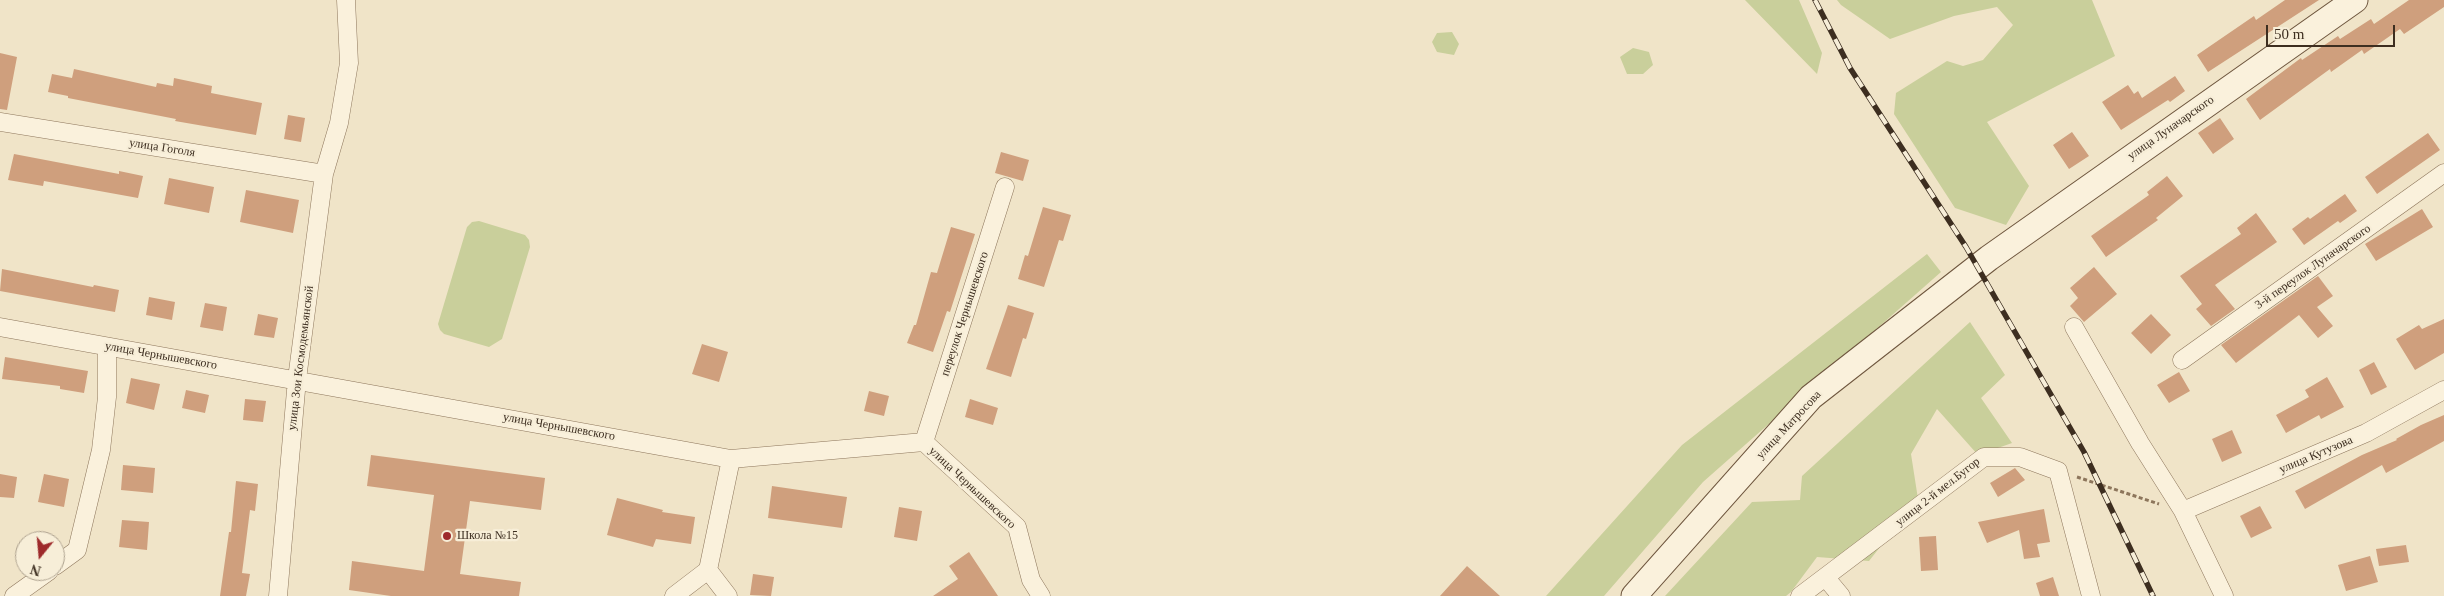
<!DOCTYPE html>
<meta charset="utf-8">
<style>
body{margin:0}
#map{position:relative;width:2444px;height:596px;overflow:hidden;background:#f0e4c8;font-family:"Times New Roman",serif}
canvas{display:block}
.north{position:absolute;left:15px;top:531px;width:50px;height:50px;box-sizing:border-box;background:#f7eed8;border:1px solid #ada18e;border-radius:50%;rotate:197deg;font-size:14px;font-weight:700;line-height:20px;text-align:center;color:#3d2e20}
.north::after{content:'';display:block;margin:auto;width:18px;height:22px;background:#9e2a2b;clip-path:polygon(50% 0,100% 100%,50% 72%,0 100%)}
.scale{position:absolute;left:2266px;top:25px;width:129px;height:22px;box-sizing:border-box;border:2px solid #3d2e20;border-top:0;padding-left:6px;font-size:15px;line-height:18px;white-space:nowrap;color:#3d2e20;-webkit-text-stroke:4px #f7eed8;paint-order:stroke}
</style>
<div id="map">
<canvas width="2444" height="596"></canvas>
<div class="north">N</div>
<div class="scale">50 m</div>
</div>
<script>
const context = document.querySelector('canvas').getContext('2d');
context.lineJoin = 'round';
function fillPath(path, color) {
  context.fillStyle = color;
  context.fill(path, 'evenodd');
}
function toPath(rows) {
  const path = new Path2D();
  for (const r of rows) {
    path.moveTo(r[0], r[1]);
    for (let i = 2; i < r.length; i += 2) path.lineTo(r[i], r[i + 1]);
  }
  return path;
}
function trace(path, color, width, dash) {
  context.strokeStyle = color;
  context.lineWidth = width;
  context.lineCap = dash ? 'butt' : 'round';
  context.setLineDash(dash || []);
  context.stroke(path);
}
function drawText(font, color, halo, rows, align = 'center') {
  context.font = font + ' "Times New Roman",serif';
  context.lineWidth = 4.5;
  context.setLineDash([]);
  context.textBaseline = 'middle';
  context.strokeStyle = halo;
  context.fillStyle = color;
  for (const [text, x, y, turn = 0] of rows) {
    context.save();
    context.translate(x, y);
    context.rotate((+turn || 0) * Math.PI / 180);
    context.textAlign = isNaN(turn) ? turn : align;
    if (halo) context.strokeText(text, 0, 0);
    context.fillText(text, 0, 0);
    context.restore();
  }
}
fillPath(toPath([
 [1745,0,1799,0,1822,53,1817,74],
 [1837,0,2092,0,2115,56,1987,122,2029,186,2006,225,1955,208,1894,114,1896,93,1947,61,1963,66,1983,60,2013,25,1997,7,1954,16,1890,39,1841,5],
 [1452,32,1459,44,1454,55,1437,52,1432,42,1437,33],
 [1633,48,1649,52,1653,65,1643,74,1627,74,1620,57],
 [479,221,525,235,529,240,530,247,502,339,489,347,444,334,440,330,438,324,467,227,472,222],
 [1927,254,1941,272,1703,482,1604,596,1546,596,1682,445],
 [1970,322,2005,375,1981,398,2012,443,1978,455,1937,409,1911,454,1918,499,1869,561,1817,557,1791,592,1786,596,1665,596,1752,502,1800,500,1802,476]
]), '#c9cf9b');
fillPath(toPath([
 [2285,0,2319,0,2208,72,2197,55,2254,16,2256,20],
 [2409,0,2444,0,2444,7,2404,34,2400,29,2364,54,2362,50,2331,72,2330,69,2260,120,2246,99,2301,58,2302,60,2338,36,2340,39,2371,19,2374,24],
 [0,53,17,57,7,110,0,109],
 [74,69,156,87,157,83,173,86,174,78,212,86,211,93,262,103,256,135,175,121,176,119,68,98,68,96,48,92,52,74,72,78],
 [2175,76,2185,91,2170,102,2168,100,2121,130,2102,102,2128,85,2134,94,2138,91,2142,98],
 [288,115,305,118,301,142,284,139],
 [2220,118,2234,139,2213,154,2198,133],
 [2072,132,2089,156,2069,169,2053,145],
 [2428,133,2440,150,2377,194,2365,177],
 [1001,152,1029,160,1023,181,995,173],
 [14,154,119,174,119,171,143,176,138,198,44,181,43,186,8,180],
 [2167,176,2183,196,2156,218,2158,220,2106,257,2091,236,2149,195,2147,192],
 [169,178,214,187,209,213,164,204],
 [246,190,299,200,293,233,240,222],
 [2345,194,2357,211,2340,223,2338,221,2304,245,2292,229,2308,217,2310,219],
 [1043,207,1071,215,1063,241,1059,240,1044,287,1018,279,1025,255,1028,256],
 [2422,209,2433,227,2376,261,2365,244],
 [2256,213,2277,242,2215,285,2235,309,2211,326,2196,309,2202,304,2180,276,2241,234,2237,228],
 [951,227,975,234,950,312,947,311,933,352,907,343,914,325,916,325,931,272,937,273],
 [2094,267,2117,294,2084,322,2070,306,2078,298,2070,288],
 [2,269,93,287,94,285,119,290,115,312,0,291],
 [2318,276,2333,296,2317,307,2333,326,2318,338,2299,315,2236,363,2221,345],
 [149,297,175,302,172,320,146,315],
 [205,303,227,307,223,331,200,327],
 [1008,305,1034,313,1026,339,1023,338,1011,377,986,369],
 [258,314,278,318,274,338,254,335],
 [2151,314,2171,335,2151,354,2131,333],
 [2444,319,2444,353,2415,370,2396,339,2419,325,2422,329],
 [702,344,728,352,719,382,692,374],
 [5,357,88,371,84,393,60,389,60,386,2,379],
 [2374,362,2387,387,2371,395,2359,370],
 [2179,372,2190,391,2169,403,2157,385],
 [2327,377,2344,407,2321,419,2319,415,2286,433,2276,415,2309,397,2305,390],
 [131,378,160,384,154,410,126,403],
 [186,390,209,395,205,413,182,408],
 [869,391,889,396,884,416,864,411],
 [245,399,266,401,263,422,243,420],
 [970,399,998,408,993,425,965,417],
 [2444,415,2444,441,2386,473,2382,465,2305,509,2295,491,2362,455,2397,440,2396,439,2421,425],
 [2232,430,2242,453,2222,462,2212,439],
 [371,455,545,478,541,510,470,501,460,574,521,582,519,596,391,596,349,590,352,561,424,571,434,495,367,486],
 [123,465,155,468,153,493,121,490],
 [2015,468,2025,480,1998,497,1990,483],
 [0,474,17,477,14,498,0,497],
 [44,474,69,479,64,507,38,502],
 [236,481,258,484,255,511,250,510,242,573,250,574,246,596,220,596,229,532,231,532],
 [772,486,847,497,842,528,768,518],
 [617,498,663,510,662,512,695,517,691,544,656,539,653,547,607,535],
 [2260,506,2272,528,2251,538,2240,516],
 [899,507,922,511,917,541,894,537],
 [2044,509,2050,542,2037,544,2040,557,2024,559,2019,530,1987,543,1978,522],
 [122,520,149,522,147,550,119,547],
 [1936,536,1938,570,1921,571,1919,537],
 [2406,545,2409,562,2379,566,2376,549],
 [969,552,998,596,933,596,958,579,949,566],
 [2370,556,2378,582,2346,591,2338,565],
 [1467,566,1500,596,1440,596],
 [753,574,774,577,771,596,750,595],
 [2053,577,2059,596,2040,596,2036,583]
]), '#cf9f7d');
const street = toPath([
 [0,122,324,174],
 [0,327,731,459,924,442,1017,527,1031,580,1041,596],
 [2074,327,2140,443,2183,511,2224,596],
 [2182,360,2444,173],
 [924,442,1005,187],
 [2183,511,2366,433,2444,390],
 [55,566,77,550,101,450,107,397,107,347],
 [708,570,728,596],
 [1826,578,1841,596],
 [14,596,49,571],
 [278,596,297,379,324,174,339,123,349,63,346,0],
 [674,596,708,570,731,459],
 [1800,596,1984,457,2020,457,2058,471,2091,596]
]);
const secondary = toPath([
 [1634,596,1811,397,1989,258,2355,0]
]);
trace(street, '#8d765c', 19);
trace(secondary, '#6f573f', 27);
trace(toPath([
 [2077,477,2159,504]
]), '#8d765c', 3, [4, 2.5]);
trace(street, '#faf1dc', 18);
trace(secondary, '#faf1dc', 25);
const rail = toPath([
 [1815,0,1850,68,1966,247,2084,452,2153,596]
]);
trace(rail, '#3d2e20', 5.5);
trace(rail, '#f7eed8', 4, [11]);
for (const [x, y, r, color] of [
 [447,536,5,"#9e2a2b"]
]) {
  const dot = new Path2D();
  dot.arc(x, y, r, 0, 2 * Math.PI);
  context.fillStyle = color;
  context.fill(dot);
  trace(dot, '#f7eed8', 2);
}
drawText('12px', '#3d2e20', '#f7eed8', [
 ["улица Луначарского",2171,128,-35],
 ["улица Гоголя",162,148,9],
 ["3-й переулок Луначарского",2313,267,-35],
 ["переулок Чернышевского",965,314,-72],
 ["улица Чернышевского",161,356,10],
 ["улица Зои Космодемьянской",301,358,-83],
 ["улица Матросова",1789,425,-47],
 ["улица Чернышевского",559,427,10],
 ["улица Кутузова",2316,455,-23],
 ["улица Чернышевского",972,488,43],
 ["улица 2-й мел.Бугор",1938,492,-38]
]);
drawText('12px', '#3d2e20', '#f7eed8', [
 ["Школа №15",457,536]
], 'left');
</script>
